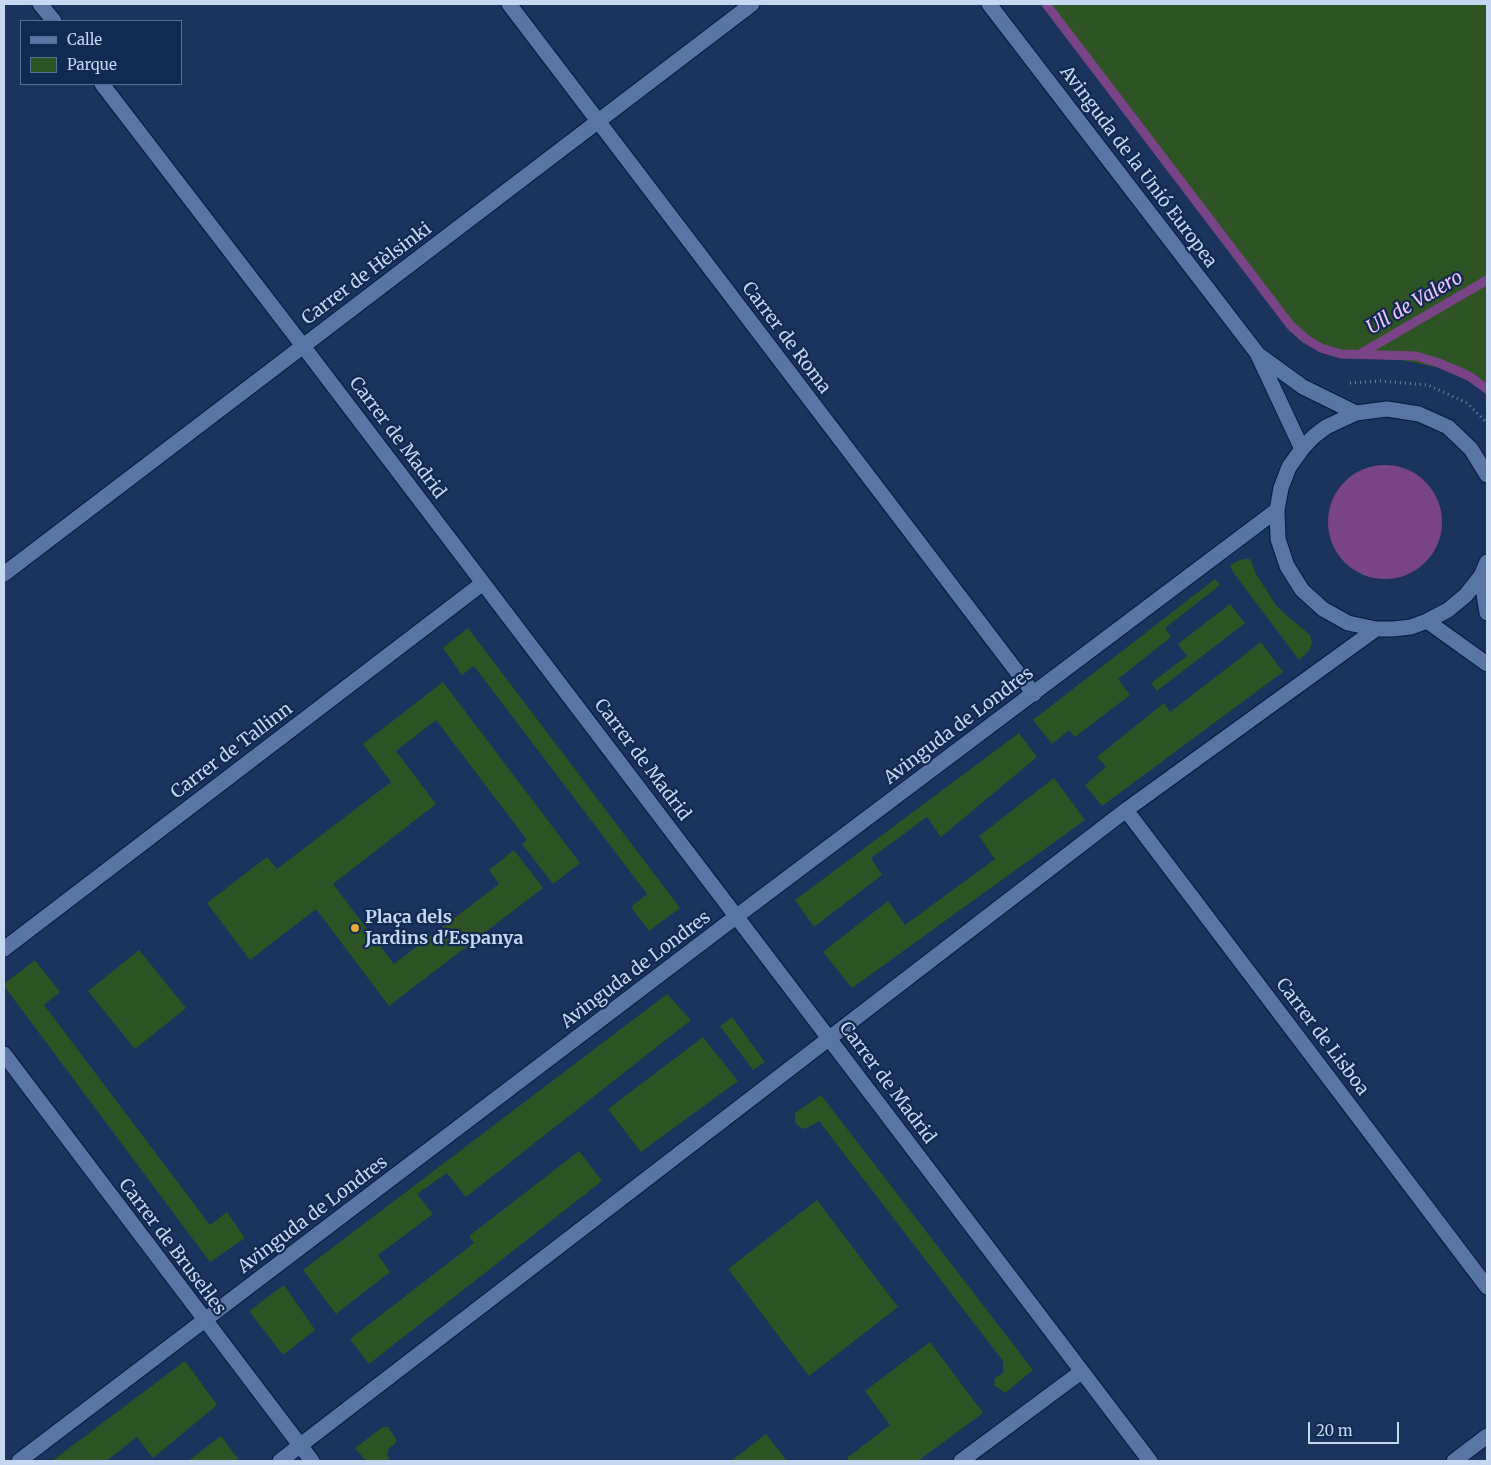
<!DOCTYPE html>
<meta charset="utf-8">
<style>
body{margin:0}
#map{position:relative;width:1491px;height:1465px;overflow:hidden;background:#1b345e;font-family:Merriweather,serif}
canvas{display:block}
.frame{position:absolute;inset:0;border:5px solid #c6d7f0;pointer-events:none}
.legend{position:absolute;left:20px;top:20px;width:162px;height:65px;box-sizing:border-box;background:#112a52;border:1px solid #596f91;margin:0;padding:6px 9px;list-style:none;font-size:15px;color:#c6d7f0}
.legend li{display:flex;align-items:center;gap:10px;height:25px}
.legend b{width:25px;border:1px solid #596f91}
.scale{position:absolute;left:1308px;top:1422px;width:91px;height:22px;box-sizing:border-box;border:2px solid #c6d7f0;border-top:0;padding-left:6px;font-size:15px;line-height:18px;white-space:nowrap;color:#c6d7f0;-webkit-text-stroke:4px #112a52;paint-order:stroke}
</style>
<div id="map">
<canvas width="1491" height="1465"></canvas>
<div class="frame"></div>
<ul class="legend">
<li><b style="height:6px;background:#5975a4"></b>Calle</li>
<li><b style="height:14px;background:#2e5325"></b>Parque</li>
</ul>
<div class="scale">20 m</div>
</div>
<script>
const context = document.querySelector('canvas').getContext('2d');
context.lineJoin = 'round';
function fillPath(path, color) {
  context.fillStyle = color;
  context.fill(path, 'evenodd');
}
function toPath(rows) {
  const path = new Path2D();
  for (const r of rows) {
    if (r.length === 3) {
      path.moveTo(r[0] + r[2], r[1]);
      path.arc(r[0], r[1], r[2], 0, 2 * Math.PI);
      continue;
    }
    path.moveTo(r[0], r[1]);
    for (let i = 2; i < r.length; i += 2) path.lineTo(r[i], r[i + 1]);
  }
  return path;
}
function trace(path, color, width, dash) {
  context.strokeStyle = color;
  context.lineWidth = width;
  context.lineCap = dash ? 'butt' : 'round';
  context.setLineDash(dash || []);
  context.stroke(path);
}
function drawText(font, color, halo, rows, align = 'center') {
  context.font = font + ' Merriweather,serif';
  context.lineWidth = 4.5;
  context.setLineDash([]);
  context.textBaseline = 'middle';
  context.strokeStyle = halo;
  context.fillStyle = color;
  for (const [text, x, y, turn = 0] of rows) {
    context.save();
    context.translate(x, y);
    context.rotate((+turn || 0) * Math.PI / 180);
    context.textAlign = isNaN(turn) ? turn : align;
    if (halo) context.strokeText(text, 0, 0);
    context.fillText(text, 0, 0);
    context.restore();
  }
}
fillPath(toPath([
 [1044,4,1487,4,1487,392,1450,370,1387,357,1341,357,1318,351,1299,340],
 [1243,559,1250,559,1256,574,1276,605,1285,614,1310,635,1312,643,1309,651,1299,660,1233,572,1230,566,1235,562],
 [1215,579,1220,585,1165,628,1171,637,1118,679,1130,695,1075,737,1069,730,1052,744,1033,720],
 [1230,604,1245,623,1157,691,1151,683,1187,656,1178,644],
 [468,628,680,908,649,931,631,907,647,894,474,666,462,675,443,648],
 [1261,642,1283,672,1102,806,1085,785,1106,767,1097,757,1164,703,1170,712],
 [443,682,580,863,553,884,522,844,527,840,436,720,396,751,436,804,333,884,394,964,499,884,489,870,514,850,543,888,389,1006,316,909,250,960,207,903,267,857,277,869,391,782,363,744],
 [1019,733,1037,757,941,837,927,817,871,858,882,875,814,927,795,900],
 [1054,778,1085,820,852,988,823,952,888,901,905,925,995,859,979,836],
 [139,950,186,1008,135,1049,88,991],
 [35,960,60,992,44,1005,210,1225,227,1212,245,1238,210,1262,4,986,4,984],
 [667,994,691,1020,466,1197,447,1173,417,1194,433,1214,378,1255,390,1272,336,1314,303,1270],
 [732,1017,765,1062,753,1070,720,1026],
 [703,1037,738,1081,641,1152,608,1109],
 [821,1095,1033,1370,1005,1393,994,1385,995,1378,1003,1373,1003,1361,819,1121,809,1127,803,1129,798,1126,795,1122,795,1113],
 [579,1151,602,1181,369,1364,350,1339,474,1243,469,1236],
 [817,1200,898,1307,809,1376,728,1269],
 [284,1285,315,1330,283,1355,249,1311],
 [930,1342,983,1413,918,1461,849,1461,847,1458,890,1425,865,1391],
 [185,1361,217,1405,153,1458,137,1437,106,1461,52,1461],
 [383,1427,388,1427,396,1439,396,1443,389,1448,387,1454,390,1461,366,1461,355,1448],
 [766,1434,787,1461,731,1461],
 [221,1436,238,1459,235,1461,188,1461]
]), '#2e5325');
fillPath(toPath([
 [1385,522,57]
]), '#7a4587');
trace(toPath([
 [1046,4,1291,326,1306,339,1321,348,1341,354,1416,356,1439,363,1469,376,1487,389],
 [1360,354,1487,280]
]), '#7a4587', 9);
const minor = toPath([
 [40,4,54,21],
 [509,4,1034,694],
 [989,4,1257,353,1302,449],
 [102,84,303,346,1150,1461],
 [1259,355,1303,387,1356,413],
 [1487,475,1471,449,1448,427,1419,414,1387,409,1356,413,1326,427,1313,437,1302,449,1289,467,1281,488,1277,510,1278,539,1287,566,1302,590,1323,609,1348,623,1376,629,1393,629,1411,627,1427,621,1448,610,1466,595,1481,576,1487,562],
 [4,574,752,4],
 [1481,576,1487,613],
 [1427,621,1487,664],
 [1126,810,1487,1287],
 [4,949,483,583],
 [4,1054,312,1461],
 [19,1461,737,916,1277,510],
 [280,1461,1126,810,1376,629],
 [961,1461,1081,1372],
 [1454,1461,1487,1436]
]);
trace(minor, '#041a41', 17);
trace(toPath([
 [1350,383,1380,381,1428,385,1467,403,1487,423]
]), '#6f84a6', 3, [1, 4]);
trace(minor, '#5975a4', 15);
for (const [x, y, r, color] of [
 [355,928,5,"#e7ac37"]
]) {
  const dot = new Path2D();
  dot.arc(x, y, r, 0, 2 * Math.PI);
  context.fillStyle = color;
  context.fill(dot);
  trace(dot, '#112a52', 2);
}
drawText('18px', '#c6d7f0', '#112a52', [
 ["Avinguda de la Unió Europea",1138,167,53],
 ["Carrer de Hèlsinki",367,274,-37],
 ["Carrer de Roma",786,338,53],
 ["Carrer de Madrid",397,438,53],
 ["Avinguda de Londres",959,726,-37],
 ["Carrer de Tallinn",232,751,-37],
 ["Carrer de Madrid",642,760,53],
 ["Avinguda de Londres",636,970,-37],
 ["Carrer de Lisboa",1322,1037,53],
 ["Carrer de Madrid",887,1083,53],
 ["Avinguda de Londres",313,1215,-37],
 ["Carrer de Brusel·les",172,1247,53]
]);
drawText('bold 18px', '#c6d7f0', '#112a52', [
 ["Plaça dels",365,918],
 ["Jardins d'Espanya",365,939]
], 'left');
drawText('italic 19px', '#f1c4fc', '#112a52', [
 ["Ull de Valero",1415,303,-30]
]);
</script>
